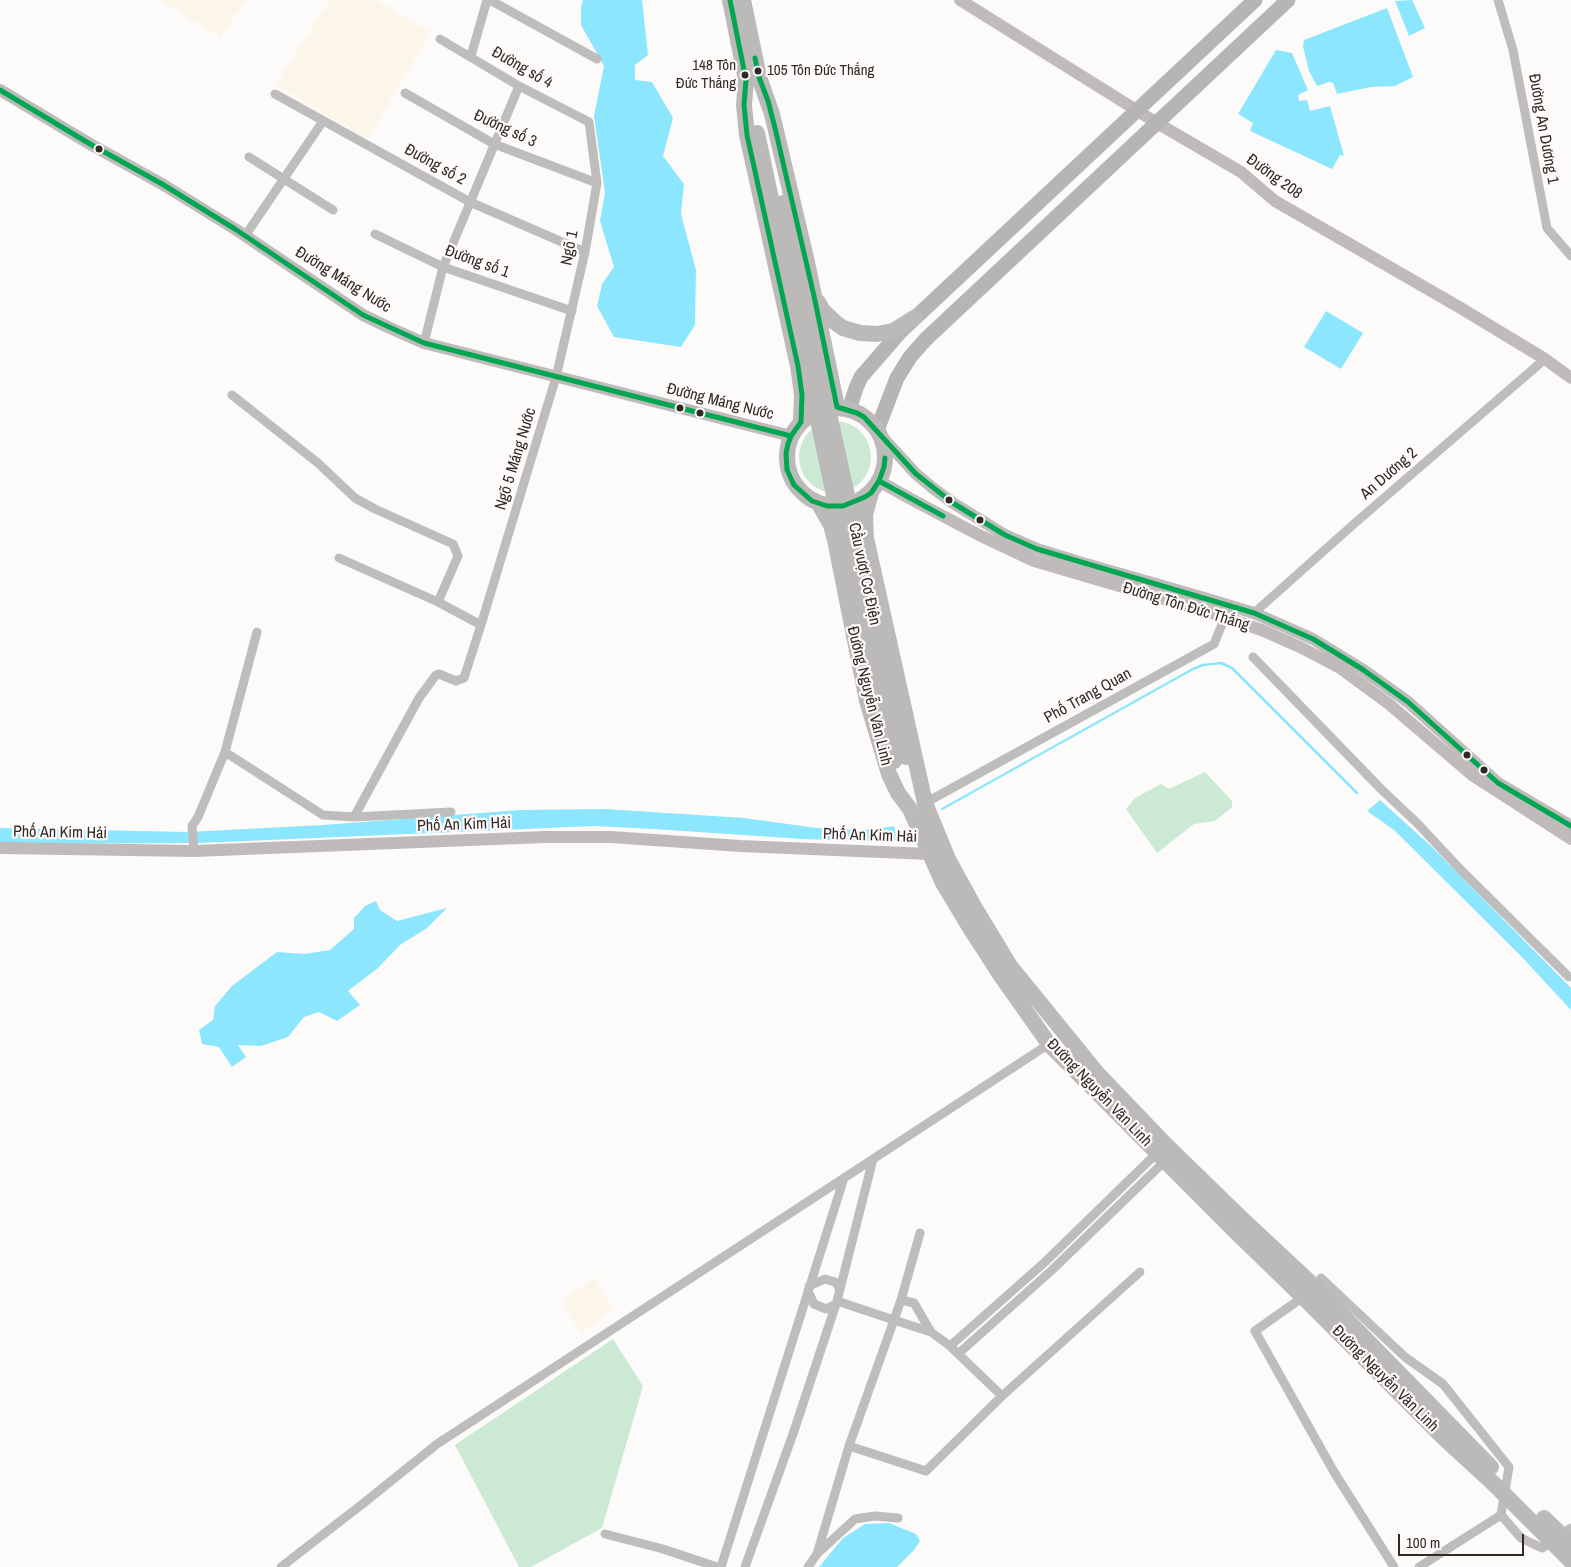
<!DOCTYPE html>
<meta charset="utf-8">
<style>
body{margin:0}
#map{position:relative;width:1571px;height:1567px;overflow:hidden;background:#fdfbfa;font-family:"Archivo Narrow",sans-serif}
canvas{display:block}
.scale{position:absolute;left:1398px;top:1534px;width:126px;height:22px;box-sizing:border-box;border:2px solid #302a27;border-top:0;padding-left:6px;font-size:15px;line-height:18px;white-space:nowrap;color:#302a27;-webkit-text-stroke:4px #fefaf9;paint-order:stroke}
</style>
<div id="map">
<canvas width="1571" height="1567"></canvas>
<div class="scale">100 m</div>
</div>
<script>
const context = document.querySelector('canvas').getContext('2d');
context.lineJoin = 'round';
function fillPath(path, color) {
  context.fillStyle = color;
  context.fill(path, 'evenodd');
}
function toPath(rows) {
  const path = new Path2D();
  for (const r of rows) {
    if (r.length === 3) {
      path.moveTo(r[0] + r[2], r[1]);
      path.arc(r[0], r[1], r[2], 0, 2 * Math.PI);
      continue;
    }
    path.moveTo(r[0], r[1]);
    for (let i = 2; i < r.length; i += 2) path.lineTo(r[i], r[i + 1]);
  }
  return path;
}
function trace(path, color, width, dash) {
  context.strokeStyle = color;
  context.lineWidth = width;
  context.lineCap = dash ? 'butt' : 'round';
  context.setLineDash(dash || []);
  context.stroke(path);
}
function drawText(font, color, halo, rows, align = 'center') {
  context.font = font + ' "Archivo Narrow",sans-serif';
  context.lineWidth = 4.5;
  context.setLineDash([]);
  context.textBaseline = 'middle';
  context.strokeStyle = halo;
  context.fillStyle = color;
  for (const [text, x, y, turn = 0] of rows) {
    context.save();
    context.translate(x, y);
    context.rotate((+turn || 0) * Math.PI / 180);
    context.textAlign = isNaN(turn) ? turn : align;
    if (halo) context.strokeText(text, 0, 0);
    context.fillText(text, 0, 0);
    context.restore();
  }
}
fillPath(toPath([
 [160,0,246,0,220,38],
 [330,0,376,0,431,32,368,139,275,85],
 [595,1277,613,1309,581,1334,561,1300]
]), '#fbf6e9');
fillPath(toPath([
 [835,457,36],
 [1205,772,1232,801,1232,807,1215,821,1194,824,1157,853,1126,809,1135,798,1161,784,1169,789],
 [613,1339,643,1386,602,1528,531,1567,519,1567,455,1445]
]), '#cbe9d5');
fillPath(toPath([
 [583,0,642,0,648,55,635,65,635,80,652,82,673,118,663,156,684,184,681,214,696,270,695,325,681,347,614,337,597,306,602,284,614,267,600,221,605,193,594,116,604,66,581,25,581,6],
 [1412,0,1425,28,1409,36,1395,1],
 [1387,8,1413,77,1395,86,1371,87,1337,94,1333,83,1329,82,1317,86,1309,71,1303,46,1304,40],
 [1276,50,1292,53,1308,90,1298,95,1299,101,1307,100,1310,111,1330,106,1344,156,1340,155,1332,169,1250,131,1253,123,1238,114],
 [1326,311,1363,333,1341,369,1304,347],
 [1380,800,1431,846,1571,988,1571,1010,1520,955,1394,830,1367,811],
 [605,809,744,818,817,828,858,830,876,829,894,826,898,840,863,841,802,839,654,829,594,826,199,843,0,844,0,828,187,832,323,825,520,810],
 [376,901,380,910,397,921,447,908,427,928,400,945,378,968,348,991,360,1005,337,1021,319,1012,304,1017,288,1037,261,1046,238,1045,246,1057,232,1067,219,1047,202,1044,199,1030,213,1020,215,1006,232,986,277,952,304,954,330,950,354,929,354,918,365,906],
 [889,1523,916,1534,920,1541,914,1550,897,1567,819,1567,843,1538,865,1524]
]), '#8ce6fe');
trace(toPath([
 [942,809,1193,669,1203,665,1221,663,1232,668,1357,793]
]), '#8ce6fe', 2.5);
trace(toPath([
 [490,0,597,59],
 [1498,0,1513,50,1547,228,1571,256],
 [440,39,519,86,589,122,597,183,585,252,556,377,481,625],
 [471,56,487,0],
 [405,93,494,144,597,183],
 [275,94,470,202,585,252],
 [249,157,333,210],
 [375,234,443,267,572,311],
 [245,236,323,121],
 [424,343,443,267,519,86],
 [232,395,318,463,355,498,375,509,453,544,458,556,438,602],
 [1251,614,1254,613,1355,523,1545,359],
 [1253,657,1381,789,1418,824,1459,868,1569,977],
 [225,752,323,815,354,817,419,698,436,675,439,674,456,681,464,678,481,625,438,602,339,558],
 [925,803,1214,644,1225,617,1230,616],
 [354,817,451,812],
 [194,851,192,826,198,817,225,752,257,632],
 [920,1233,901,1300,894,1320,931,1332,950,1346,1002,1396],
 [1321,1278,1405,1357,1443,1384,1509,1467,1501,1515,1521,1538,1542,1548,1571,1528],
 [809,1286,825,1279,835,1282,840,1289],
 [808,1291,814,1304,826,1309,836,1304],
 [1303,1297,1255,1331,1334,1472,1394,1567],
 [901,1300,914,1303,931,1332],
 [837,1301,894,1320,849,1446,926,1471,1002,1396,1140,1272],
 [950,1346,1045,1262,1160,1150],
 [958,1354,1052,1270,1168,1158],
 [605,1534,663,1549,717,1567],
 [819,1552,855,1519,875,1516,898,1518],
 [281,1567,365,1502,437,1444,1049,1044],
 [721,1567,844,1178],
 [745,1567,793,1434,837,1301,873,1159],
 [808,1567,817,1554,849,1446],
 [1419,1567,1501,1515]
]), '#bfbcbc', 9);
trace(toPath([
 [960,0,1157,123,1241,172,1275,201,1459,307,1545,359,1571,378],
 [0,90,90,144,162,184,235,229,363,315,390,328,424,343,791,436],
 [882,437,916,474,934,489,953,503,1005,535,1037,549,1079,562,1201,597,1254,613,1313,639,1362,669,1408,702,1498,783,1571,826],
 [879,481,909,498,977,534,1034,561,1225,617,1264,631,1302,648,1340,668,1389,704,1472,775,1571,839],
 [0,848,194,851,545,837,611,837,740,846,929,854]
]), '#bebbba', 12);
trace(toPath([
 [849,410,856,388,861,377,900,332,1255,0],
 [877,430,897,378,910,357,926,339,1288,0]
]), '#b7b4b4', 15);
trace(toPath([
 [730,0,746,80,744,105,747,135,798,366,802,395,801,422],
 [743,0,759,77,772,114,807,262,837,407],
 [818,302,823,311,836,323,843,328,860,333,877,334,893,331,914,318],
 [836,457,49],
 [871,493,865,515,866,538,925,803,948,859,976,910,1010,966,1097,1073,1166,1145,1241,1218,1314,1286,1491,1467],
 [819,504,831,525,835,540,867,701,889,774,898,793,910,809,943,883,972,931,1001,976,1049,1044,1232,1228,1303,1297,1445,1439,1493,1483]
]), '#bcbab9', 16);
trace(toPath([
 [757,133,869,660,894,761],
 [783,203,882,656,906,757],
 [1493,1483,1571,1561],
 [1544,1518,1571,1544]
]), '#bcbab9', 16);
trace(toPath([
 [730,0,746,80,744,105,747,135,798,366,802,395,801,422],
 [755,58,759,77,768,101,775,128,814,296,837,407],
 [0,90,90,144,162,184,235,229,363,315,424,343,791,436],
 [837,407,857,413,864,417,916,474,953,503,1005,535,1037,549,1254,613,1313,639,1362,669,1408,702,1498,783,1571,826],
 [801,422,791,436,788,444,786,453,787,470,794,485,812,501,827,506,843,506,865,497,871,493,879,481,884,467,885,458],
 [879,481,943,516]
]), '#00a651', 5);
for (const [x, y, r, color] of [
 [758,71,4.5,"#302a27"],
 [745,75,4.5,"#302a27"],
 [99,149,4.5,"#302a27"],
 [680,408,4.5,"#302a27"],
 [700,413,4.5,"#302a27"],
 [949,500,4.5,"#302a27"],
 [980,520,4.5,"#302a27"],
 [1467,755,4.5,"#302a27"],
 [1484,770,4.5,"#302a27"]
]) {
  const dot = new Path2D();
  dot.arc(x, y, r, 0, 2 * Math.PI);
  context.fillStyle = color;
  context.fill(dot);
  trace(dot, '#fefaf9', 2);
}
drawText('15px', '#302a27', '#fefaf9', [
 ["148 Tôn",736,66],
 ["Đức Thắng",736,84],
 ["105 Tôn Đức Thắng",767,71,"left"]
], 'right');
drawText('16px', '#302a27', '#fefaf9', [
 ["Đường số 4",522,68,30],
 ["Đường số 3",505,129,25],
 ["Đường An Dương 1",1543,129,80],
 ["Đường số 2",435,165,29],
 ["Đường 208",1274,177,36],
 ["Ngõ 1",570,248,-79],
 ["Đường số 1",477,262,20],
 ["Đường Máng Nước",343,280,32],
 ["Đường Máng Nước",720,402,14],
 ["Ngõ 5 Máng Nước",516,459,-73],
 ["An Dương 2",1389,474,-41],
 ["Cầu vượt Cơ Điện",864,574,78],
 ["Đường Tôn Đức Thắng",1186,607,17],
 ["Đường Nguyễn Văn Linh",869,696,76],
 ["Phố Trang Quan",1088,696,-29],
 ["Phố An Kim Hải",464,825,-2],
 ["Phố An Kim Hải",60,833,1],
 ["Phố An Kim Hải",870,836,2],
 ["Đường Nguyễn Văn Linh",1099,1093,46],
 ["Đường Nguyễn Văn Linh",1385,1379,45]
]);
</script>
